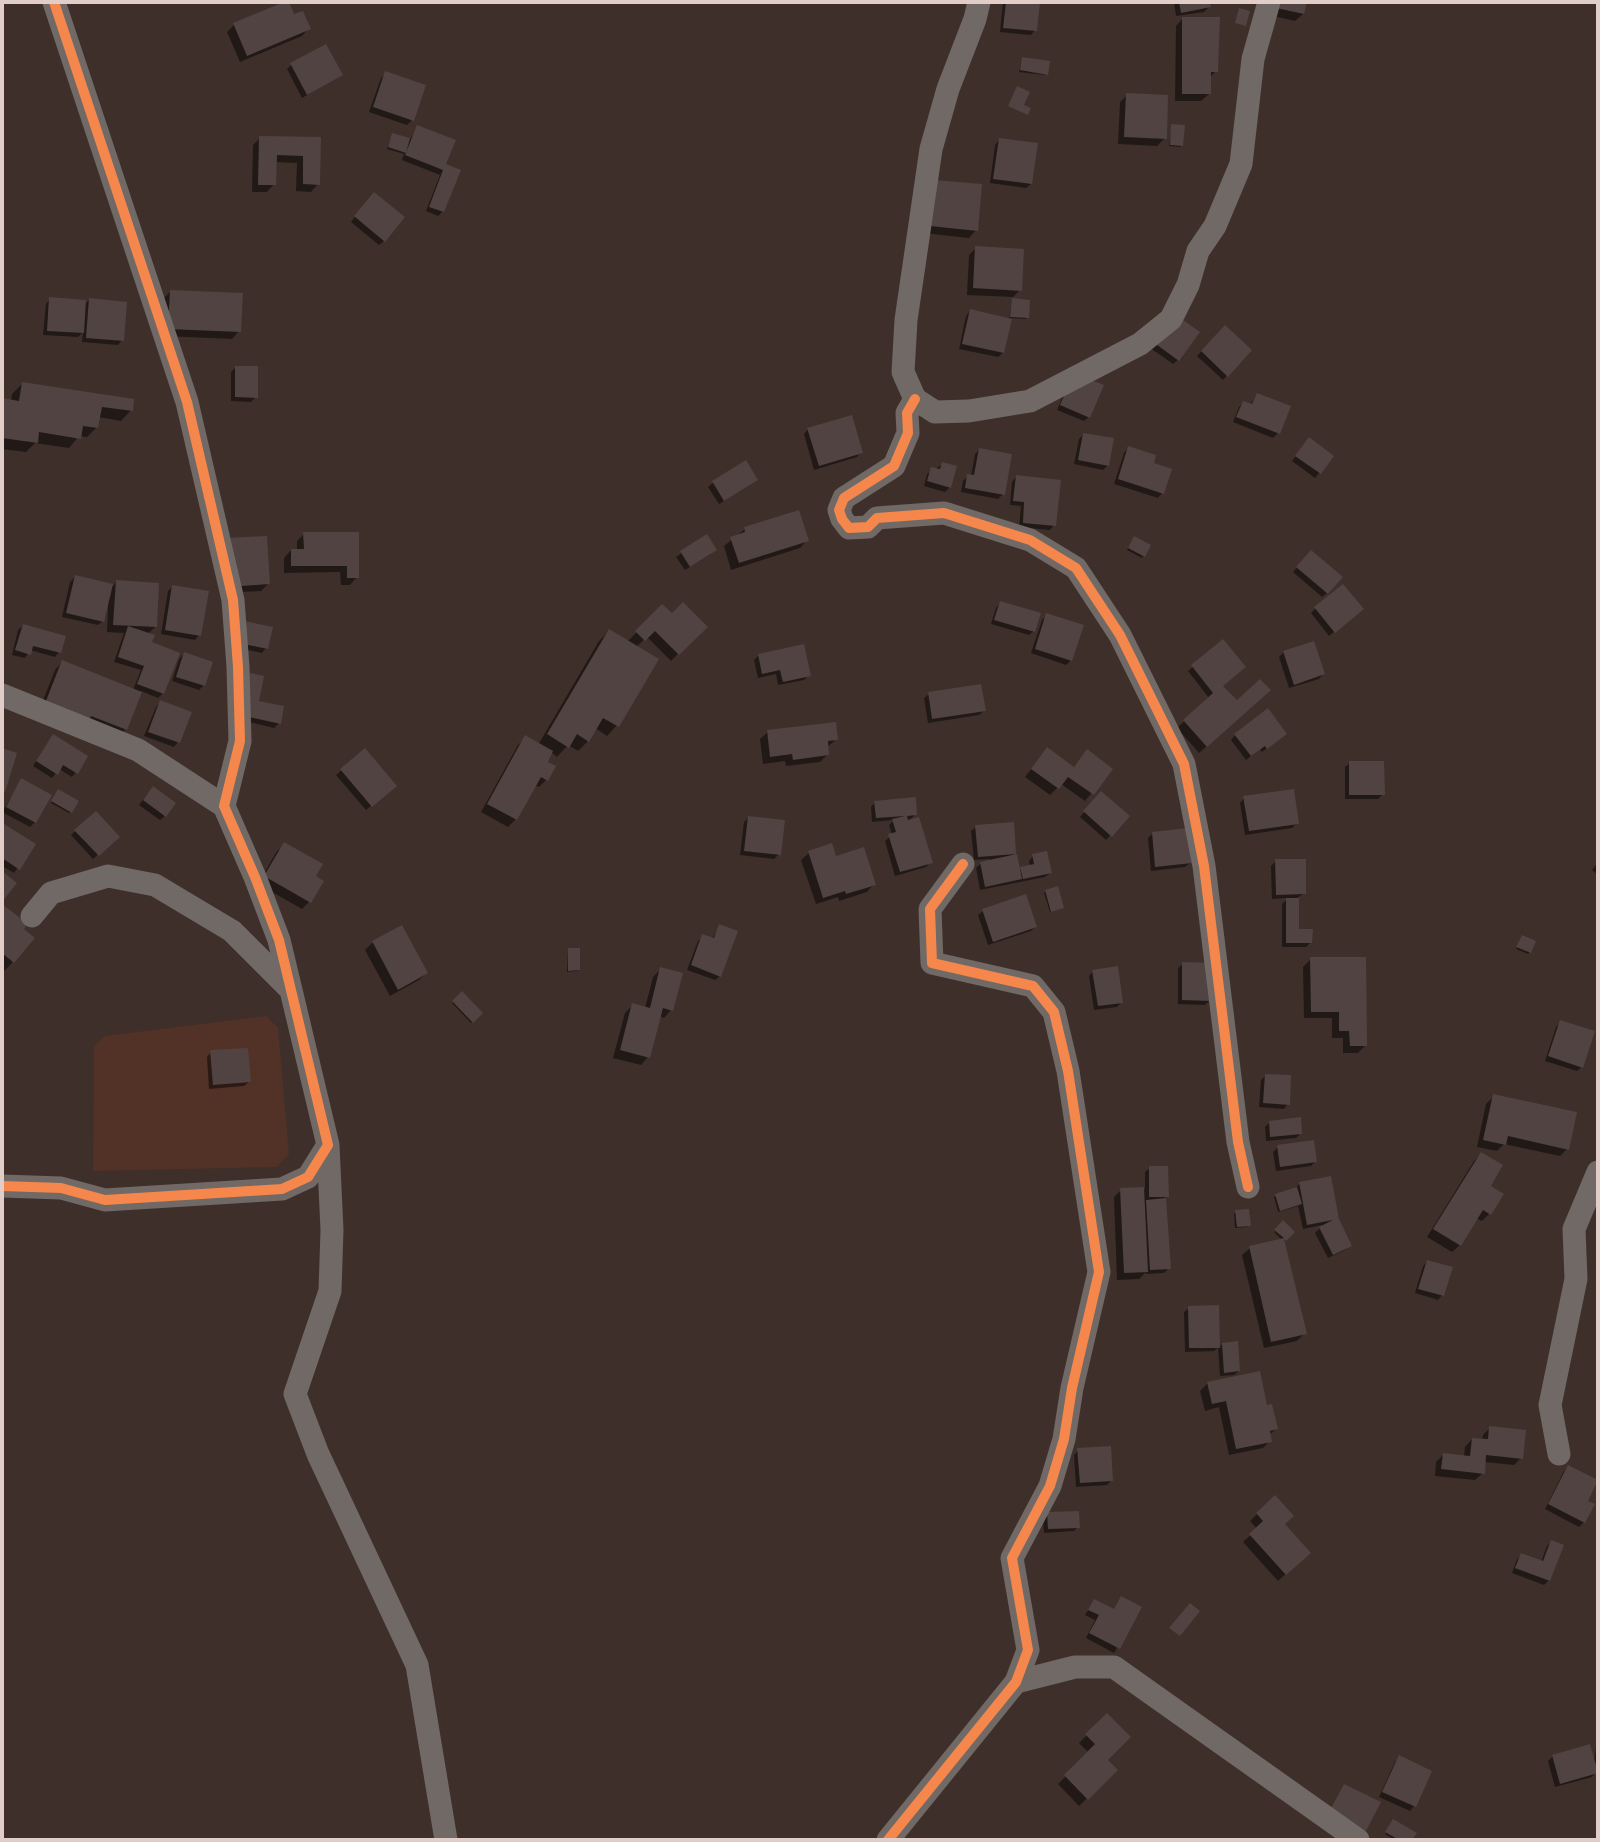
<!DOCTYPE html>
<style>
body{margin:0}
#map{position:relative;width:1600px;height:1842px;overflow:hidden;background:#3f2f2a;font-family:"Sofia Sans Condensed",sans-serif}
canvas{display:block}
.frame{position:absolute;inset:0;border:4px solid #e2cec9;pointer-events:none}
</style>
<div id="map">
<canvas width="1600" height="1842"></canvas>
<div class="frame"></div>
</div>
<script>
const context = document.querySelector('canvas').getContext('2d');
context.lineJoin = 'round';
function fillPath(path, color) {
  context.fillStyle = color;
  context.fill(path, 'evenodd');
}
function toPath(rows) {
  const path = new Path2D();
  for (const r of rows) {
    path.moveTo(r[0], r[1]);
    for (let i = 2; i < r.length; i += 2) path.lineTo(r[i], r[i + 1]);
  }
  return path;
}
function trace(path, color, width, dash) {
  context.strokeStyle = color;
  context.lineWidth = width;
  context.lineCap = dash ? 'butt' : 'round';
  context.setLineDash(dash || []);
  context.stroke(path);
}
fillPath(toPath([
 [266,1016,278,1028,289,1154,277,1167,93,1171,94,1046,105,1036]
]), '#523127');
fillPath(toPath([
 [1003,2,1038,2,1035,30,1031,35,1000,32],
 [1174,2,1208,2,1209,7,1204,12,1176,16],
 [1263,2,1305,2,1303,14,1295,21,1260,13],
 [293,16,309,28,302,36,240,62,227,32,234,25],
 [1183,18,1216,71,1209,78,1209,94,1201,101,1175,101,1176,26],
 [1022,59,1046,74,1045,75,1019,72],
 [291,65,341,75,302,98,287,69],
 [386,73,424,86,412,120,407,125,369,112,381,78],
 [1127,95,1165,138,1157,146,1118,144,1120,102],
 [1172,126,1182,145,1180,147,1169,146],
 [418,127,444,165,443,211,438,216,426,211,440,175,402,160,404,154,387,149,392,135,410,139],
 [260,138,319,139,318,184,311,192,296,191,297,163,275,162,274,184,267,192,252,192,253,145],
 [999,140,1031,184,1026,188,990,183,995,145],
 [927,189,976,230,969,238,923,233],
 [370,198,384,241,379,245,351,222],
 [976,248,1020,290,1013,297,967,295,969,255],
 [171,291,239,331,232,339,162,336,163,299],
 [50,299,84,305,89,300,122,340,118,345,82,342,83,332,78,337,43,335,46,304],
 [1012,300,1027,318,1025,319,1010,318,1003,353,998,357,959,349,966,316,970,311,1009,320],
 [1168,315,1178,360,1173,364,1146,345],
 [1225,327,1250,351,1223,380,1197,356],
 [236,367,256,397,251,402,231,401,231,372],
 [1070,379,1089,417,1084,421,1057,410],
 [22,384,131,410,121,421,98,417,97,427,87,437,79,436,69,448,35,443,26,452,2,449,2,400,11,402,12,394],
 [1257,395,1278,433,1273,438,1233,422,1239,407,1243,403,1250,405],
 [808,429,861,452,857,457,814,470,804,434],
 [1083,435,1108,465,1103,470,1074,464,1079,439],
 [1305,444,1332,456,1315,478,1292,461],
 [1128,448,1162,493,1158,498,1114,484,1124,453],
 [980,449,1003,494,998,499,961,492,963,481,968,476,971,476,975,454],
 [943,464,950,487,945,492,924,486,927,474],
 [1016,477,1054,525,1050,530,1019,527,1021,506,1010,505,1012,482],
 [713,483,751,484,719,504,708,487],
 [745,529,807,540,800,548,731,570,724,546],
 [304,534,357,534,357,577,350,585,341,585,340,572,284,573,284,558,291,550,297,550,297,541],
 [707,536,711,554,685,570,676,557],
 [1133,540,1149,546,1142,558,1127,550],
 [218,547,268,584,261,591,220,593],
 [1306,557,1327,593,1322,597,1293,572],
 [75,577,113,586,116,582,155,627,148,634,163,693,158,698,141,691,126,729,118,736,38,713,55,670,62,662,133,690,141,670,114,662,124,633,107,632,108,607,106,606,103,621,98,625,62,617,70,582],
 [173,586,199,635,195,640,161,634,168,591],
 [1000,603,1034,631,1029,635,991,624,996,608],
 [662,607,672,616,705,627,671,661,647,637,636,647,617,725,607,736,595,728,588,741,578,751,568,745,557,757,551,752,545,762,546,780,539,787,534,785,516,819,508,827,481,812,518,745,525,738,538,745,599,641,609,631,627,642],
 [1315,609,1357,613,1329,636,1311,613],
 [1047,615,1071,660,1066,665,1031,653,1042,620],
 [23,626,59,652,55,657,30,650,25,658,12,655,18,630],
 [230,626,266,648,262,653,225,645],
 [1223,642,1221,686,1236,703,1261,698,1199,753,1177,728,1209,698,1188,671],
 [1284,652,1323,674,1319,679,1289,688,1279,657],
 [184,654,204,685,199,690,172,681,179,659],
 [758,656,809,675,804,680,778,685,776,674,758,678,754,660],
 [929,694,984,711,979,715,928,723,924,698],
 [160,702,178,742,174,747,144,736,156,707],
 [257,702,279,723,274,728,237,719],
 [768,732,836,740,827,747,827,755,820,762,786,766,785,761,763,764,760,739],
 [1235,735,1280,738,1262,752,1260,749,1246,760,1231,740],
 [49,741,76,772,72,777,59,769,52,778,33,766],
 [1047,749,1073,768,1087,751,1111,769,1085,801,1061,784,1050,795,1025,777],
 [365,750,390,790,366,810,336,775],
 [1350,763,1383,794,1378,799,1345,799,1345,767],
 [21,781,35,822,30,827,2,812],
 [57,793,71,811,69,813,51,803],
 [148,793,165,816,160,820,139,805],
 [1101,793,1128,816,1106,840,1080,817],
 [1244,798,1297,823,1292,828,1245,835,1240,803],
 [875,802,916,814,907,822,931,862,926,867,895,876,885,841,892,835,889,825,894,820,872,822,871,807],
 [95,813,117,837,93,859,71,835],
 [748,818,779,854,774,859,740,855,744,822],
 [4,827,33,845,14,873,2,866,2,829],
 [976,827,1015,853,1010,857,1018,870,1030,867,1029,861,1033,856,1050,873,1045,877,980,890,976,868,981,863,990,861,990,859,974,860,971,831],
 [1152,834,1190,863,1185,867,1151,871,1148,838],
 [285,844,313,877,321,882,309,902,302,909,258,884,277,851],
 [809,853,835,858,874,884,867,892,839,901,838,897,816,904,801,860],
 [1276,861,1305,893,1297,898,1298,931,1311,942,1306,947,1282,947,1282,904,1288,898,1272,899,1271,866],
 [1598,862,1598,875,1592,870],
 [1046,891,1062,908,1060,909,1050,912,1044,893],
 [2,906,25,925,13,962,3,972],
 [983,911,1035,927,1031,931,988,945,978,915],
 [720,926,720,976,715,980,687,970,698,941,703,936,712,939],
 [401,927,426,973,419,980,390,996,365,950,373,942],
 [1520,939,1530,952,1528,954,1516,949],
 [568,949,579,970,577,971,567,972],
 [1311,959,1366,1045,1358,1053,1343,1053,1343,1038,1332,1038,1332,1018,1304,1018,1303,967],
 [1183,964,1209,1001,1205,1005,1178,1004,1178,968],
 [661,969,671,1010,664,1018,659,1016,648,1057,641,1065,613,1058,625,1013,633,1005,645,1008,653,977],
 [1093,971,1122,1002,1117,1007,1094,1010,1089,976],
 [462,994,481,1013,471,1023,452,1003],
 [1561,1022,1582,1067,1577,1071,1545,1061,1556,1027],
 [211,1052,249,1082,244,1086,209,1089,207,1057],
 [1265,1076,1288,1104,1284,1109,1259,1107,1261,1080],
 [1494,1096,1567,1149,1560,1156,1504,1144,1497,1151,1477,1147,1486,1104],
 [1270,1122,1301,1133,1296,1138,1266,1141,1265,1127],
 [1278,1147,1315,1162,1311,1166,1276,1171,1273,1152],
 [1481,1154,1488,1186,1489,1214,1482,1221,1476,1218,1460,1245,1452,1252,1427,1237,1474,1161],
 [1150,1168,1167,1196,1164,1199,1169,1268,1164,1273,1146,1274,1146,1272,1139,1279,1117,1280,1114,1197,1121,1190,1145,1189,1145,1172],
 [1299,1184,1337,1219,1350,1245,1345,1250,1328,1258,1315,1233,1323,1225,1303,1229,1298,1206,1278,1212,1274,1197,1295,1190],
 [1236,1212,1249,1225,1247,1227,1235,1228,1234,1214],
 [1283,1223,1293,1232,1283,1242,1305,1333,1297,1341,1264,1348,1242,1255,1250,1248,1283,1241,1274,1232],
 [1427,1262,1442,1295,1438,1300,1415,1293,1423,1266],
 [1189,1308,1219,1348,1222,1344,1239,1371,1234,1375,1220,1376,1218,1348,1214,1351,1185,1352,1184,1312],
 [1208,1383,1265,1407,1276,1429,1269,1435,1270,1441,1263,1448,1229,1455,1219,1407,1205,1411,1200,1391],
 [1490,1428,1521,1458,1514,1465,1484,1462,1483,1473,1475,1480,1435,1476,1436,1462,1443,1455,1464,1457,1465,1447,1472,1439,1482,1440,1483,1435],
 [1078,1450,1111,1481,1107,1485,1076,1487,1074,1455],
 [1568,1467,1586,1501,1584,1522,1579,1527,1545,1509,1564,1471],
 [1048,1514,1078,1527,1074,1531,1044,1533,1043,1519],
 [1257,1514,1283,1525,1301,1560,1278,1581,1243,1542,1257,1529,1250,1521],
 [1551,1542,1549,1580,1544,1585,1512,1573,1517,1559,1522,1555,1541,1562,1547,1546],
 [1122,1598,1140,1608,1114,1653,1086,1638,1095,1620,1085,1615,1094,1601,1113,1611],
 [1107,1715,1106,1760,1116,1770,1079,1806,1058,1784,1089,1753,1079,1743],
 [1597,1738,1598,1738,1598,1763,1594,1763],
 [1553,1756,1596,1772,1592,1777,1555,1787,1548,1761],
 [1399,1758,1430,1771,1414,1806,1410,1811,1379,1797,1395,1762],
 [1392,1823,1414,1833,1410,1840,1395,1840,1385,1834]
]), '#0007');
fillPath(toPath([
 [284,2,289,2,294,14,303,11,311,29,247,56,233,23],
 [1006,2,1040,2,1037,31,1003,28],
 [1179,2,1210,2,1211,7,1181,13],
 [1268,2,1307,2,1304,14,1267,6],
 [1239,8,1250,11,1246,26,1235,23],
 [1182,17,1220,17,1218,72,1211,72,1211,94,1182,94],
 [326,44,343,75,307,95,290,63],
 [1022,57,1050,61,1048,75,1020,70],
 [385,71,426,85,414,121,373,107],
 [1017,86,1030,92,1024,105,1031,108,1028,115,1008,106],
 [1126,93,1168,95,1167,139,1124,137],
 [1171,124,1185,125,1183,146,1170,145],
 [417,125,456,140,446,164,461,170,444,212,429,207,443,170,405,155],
 [392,133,410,138,406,153,388,147],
 [259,136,321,137,320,185,303,184,303,156,277,155,276,185,258,185],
 [999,138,1038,143,1032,184,993,179],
 [934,180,982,184,978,231,930,226],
 [374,192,405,217,385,242,354,216],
 [975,246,1024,249,1022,291,973,288],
 [170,290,243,293,241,332,168,329],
 [49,297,86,300,84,333,47,331],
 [89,298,127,302,124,341,86,338],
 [1012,298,1030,300,1029,318,1010,317],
 [970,309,1012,319,1004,353,962,344],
 [1169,310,1200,332,1179,361,1149,339],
 [1225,325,1252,350,1228,377,1201,351],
 [235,366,258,366,258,398,235,397],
 [1074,373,1104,385,1090,418,1060,405],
 [22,382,134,399,133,411,102,407,98,428,83,426,81,439,39,432,38,443,2,438,2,398,19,401],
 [1257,393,1291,406,1280,434,1236,417,1243,401,1252,404],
 [852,415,863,453,819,466,807,428],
 [1083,433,1114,438,1109,466,1078,460],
 [1309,437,1334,456,1321,474,1295,456],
 [1128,446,1156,455,1154,463,1172,469,1164,494,1118,479],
 [979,448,1012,454,1005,495,965,488,967,474,974,475],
 [746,460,758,480,724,501,712,481],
 [942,462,957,466,951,488,927,481,931,467,940,469],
 [1016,475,1061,480,1056,526,1023,523,1024,502,1013,501],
 [799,510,809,541,739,563,730,537,745,532,744,527],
 [303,532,359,532,359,578,347,578,347,566,291,566,291,549,304,549],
 [707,534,717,550,690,567,680,551],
 [267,536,270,584,227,587,224,538],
 [1134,536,1151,545,1145,557,1128,548],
 [1311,550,1343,577,1328,594,1296,567],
 [75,575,113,584,104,622,66,613],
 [116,580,159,583,157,627,113,625],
 [1343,584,1364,609,1335,633,1314,607],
 [172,585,209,591,201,636,165,630],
 [1000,601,1041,613,1035,632,994,620],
 [683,602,708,627,679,655,655,631,645,641,635,631,662,604,672,613],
 [1046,613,1084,625,1072,661,1035,649],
 [234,619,273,627,268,649,229,641],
 [23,624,66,636,61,653,33,646,31,655,15,650],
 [128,626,155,635,152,642,180,653,164,694,137,684,144,666,118,657],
 [609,629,659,659,619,727,603,718,589,742,577,734,569,748,547,734],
 [1223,639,1246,667,1223,686,1237,700,1260,679,1271,690,1207,747,1183,720,1213,693,1191,665],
 [1314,641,1325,674,1294,685,1283,651],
 [804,644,811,676,783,682,780,670,762,674,758,654],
 [184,652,213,662,205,686,176,677],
 [62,660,142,692,127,730,91,716,88,723,44,706],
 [250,673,264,676,259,701,284,706,281,724,240,715],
 [981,684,986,711,932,719,928,692],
 [160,700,192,712,180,743,148,732],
 [1268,708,1287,734,1267,749,1265,746,1251,756,1234,734],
 [836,722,838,740,828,741,829,755,793,760,792,754,770,757,767,730],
 [53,734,88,756,78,774,63,765,58,775,36,761],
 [525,735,553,751,548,762,556,766,548,781,541,777,517,820,487,804],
 [1047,747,1074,767,1087,749,1113,769,1094,795,1068,777,1059,789,1031,769],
 [2,748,17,753,5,792,2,791],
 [365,748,397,786,372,807,340,769],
 [1349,761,1384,761,1385,795,1349,795],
 [21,778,52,795,36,823,6,807],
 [153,786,176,803,166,817,143,800],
 [58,789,79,801,72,813,51,801],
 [1294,789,1299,824,1249,831,1243,796],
 [1101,791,1130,816,1112,837,1083,811],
 [916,797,917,815,907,816,908,820,919,817,933,863,900,872,888,834,896,832,892,819,905,816,876,818,874,801],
 [96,811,120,837,99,856,74,830],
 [748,816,785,820,781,855,744,851],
 [1014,822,1016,854,978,857,975,825],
 [4,824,36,844,20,870,2,858],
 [1188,828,1192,863,1155,867,1152,832],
 [284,842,323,864,316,876,324,881,311,903,264,876],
 [832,843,836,856,864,847,876,885,846,894,845,891,823,898,808,851],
 [1047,851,1052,873,1023,879,1020,867,1034,864,1032,854],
 [1017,854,1022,879,985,887,980,862],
 [1275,859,1306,859,1306,894,1276,895],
 [2,871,17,883,2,902],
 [1058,886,1064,908,1051,912,1045,890],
 [1026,894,1037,927,993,942,982,909],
 [1286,898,1299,898,1299,929,1313,929,1312,943,1286,943],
 [2,904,28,924,24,929,35,938,14,963,2,953],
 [719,924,738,931,721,977,691,965,702,934,714,938],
 [402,925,428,973,398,990,372,941],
 [1522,935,1536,941,1531,953,1516,947],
 [568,948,580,948,580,970,568,971],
 [1310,957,1366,957,1367,1046,1350,1046,1349,1031,1339,1031,1339,1012,1311,1012],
 [1182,962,1212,963,1211,1001,1182,1000],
 [1118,966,1123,1003,1098,1006,1092,970],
 [660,967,683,973,673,1011,663,1008,650,1058,620,1050,632,1003,650,1008],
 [462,991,483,1013,473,1023,452,1001],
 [1560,1020,1595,1031,1583,1068,1548,1056],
 [248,1048,251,1082,213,1085,210,1050],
 [1265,1074,1291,1075,1290,1105,1263,1103],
 [1493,1094,1577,1112,1569,1150,1508,1136,1506,1145,1483,1140],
 [1301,1117,1302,1134,1270,1137,1269,1121],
 [1314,1140,1317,1162,1280,1167,1277,1145],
 [1481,1152,1503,1165,1491,1186,1504,1194,1491,1215,1483,1210,1461,1246,1433,1229],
 [1149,1166,1168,1166,1169,1197,1149,1197],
 [1331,1176,1339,1219,1352,1246,1333,1255,1319,1227,1333,1220,1307,1225,1299,1182],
 [1144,1187,1148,1272,1124,1273,1120,1188],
 [1297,1187,1302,1204,1280,1211,1275,1194],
 [1166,1198,1171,1269,1150,1270,1146,1200],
 [1249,1209,1251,1226,1237,1227,1235,1210],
 [1283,1220,1295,1232,1286,1241,1284,1239,1307,1334,1271,1342,1249,1246,1284,1238,1274,1230],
 [1427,1260,1453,1267,1444,1296,1418,1289],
 [1219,1305,1220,1348,1189,1348,1188,1306],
 [1238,1341,1240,1371,1224,1373,1222,1343],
 [1260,1371,1267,1405,1272,1404,1278,1429,1270,1431,1272,1442,1236,1449,1226,1401,1212,1404,1207,1382],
 [1489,1426,1526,1430,1523,1459,1486,1455,1485,1474,1441,1469,1443,1453,1470,1456,1472,1438,1488,1439],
 [1111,1446,1113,1481,1080,1483,1077,1448],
 [1568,1465,1598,1480,1588,1501,1595,1504,1585,1523,1548,1504],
 [1275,1495,1294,1516,1285,1524,1311,1553,1286,1575,1249,1534,1263,1521,1256,1513],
 [1079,1511,1080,1528,1048,1529,1047,1512],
 [1551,1540,1564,1545,1550,1581,1515,1568,1521,1553,1543,1561],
 [1121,1596,1142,1607,1120,1649,1089,1633,1099,1615,1088,1610,1094,1599,1114,1609],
 [1190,1603,1200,1611,1180,1636,1169,1628],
 [1107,1713,1131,1737,1108,1760,1118,1770,1088,1800,1064,1775,1095,1744,1085,1734],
 [1590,1744,1598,1773,1560,1784,1552,1755],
 [1399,1755,1432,1771,1416,1807,1382,1792],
 [1344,1784,1381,1802,1366,1831,1329,1812],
 [1393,1819,1417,1833,1412,1840,1399,1840,1385,1832]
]), '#514342');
trace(toPath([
 [979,2,975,19,948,89,931,149,906,320,903,372,915,399,935,412,969,411,1030,401,1140,344,1171,319,1188,285,1198,251,1215,226,1241,164,1253,59,1269,2],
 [915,399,907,413,908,433,894,466,844,498,839,510,842,519,849,528,868,527,877,518,944,513,1030,540,1076,568,1120,635,1184,764,1204,866,1238,1142,1248,1187],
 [2,695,138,750,224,806],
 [32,916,51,893,108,876,155,885,232,931,291,990],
 [328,1145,332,1230,330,1291,295,1394,318,1454,417,1665,446,1840],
 [2,1186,61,1188,105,1200,282,1189,308,1177,328,1145,279,940,255,877,224,806,240,741,238,667,233,600,187,402,54,2],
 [1559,1454,1550,1405,1576,1279,1574,1229,1598,1172],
 [1016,1682,1075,1667,1114,1667,1358,1840],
 [888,1840,1016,1682,1028,1650,1012,1558,1050,1486,1064,1439,1072,1388,1099,1272,1068,1071,1054,1012,1033,986,932,963,930,909,963,864]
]), '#706965', 23);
trace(toPath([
 [915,399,907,413,908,433,894,466,844,498,839,510,842,519,849,528,868,527,877,518,944,513,1030,540,1076,568,1120,635,1184,764,1204,866,1238,1142,1248,1187],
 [2,1186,61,1188,105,1200,282,1189,308,1177,328,1145,279,940,255,877,224,806,240,741,238,667,233,600,187,402,54,2],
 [888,1840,1016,1682,1028,1650,1012,1558,1050,1486,1064,1439,1072,1388,1099,1272,1068,1071,1054,1012,1033,986,932,963,930,909,963,864]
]), '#f5874c', 10);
</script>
